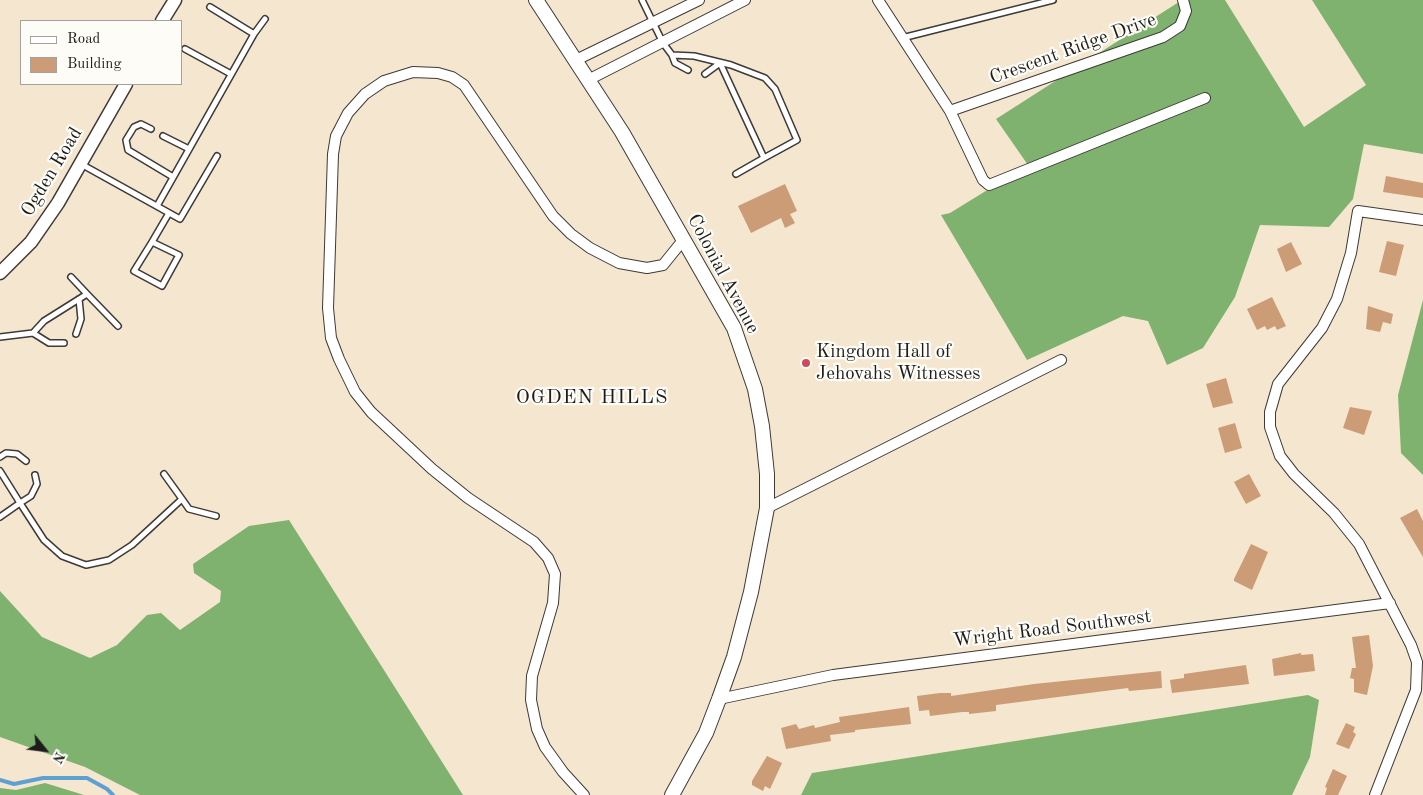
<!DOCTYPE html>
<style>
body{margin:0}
#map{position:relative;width:1423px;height:795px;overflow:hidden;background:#f5e6cf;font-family:"Old Standard TT",serif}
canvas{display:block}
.legend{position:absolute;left:20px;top:20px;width:162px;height:65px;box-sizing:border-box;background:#fdfcf7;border:1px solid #a3a29f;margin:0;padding:6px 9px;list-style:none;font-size:15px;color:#1c1c1c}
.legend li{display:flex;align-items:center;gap:10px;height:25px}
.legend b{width:25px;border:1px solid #a3a29f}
.north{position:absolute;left:20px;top:725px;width:50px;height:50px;-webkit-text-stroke:4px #fdfcf7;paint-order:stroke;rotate:119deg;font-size:14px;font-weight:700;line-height:20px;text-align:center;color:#1c1c1c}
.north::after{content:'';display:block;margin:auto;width:18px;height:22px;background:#1c1c1c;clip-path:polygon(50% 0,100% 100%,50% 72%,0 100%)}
</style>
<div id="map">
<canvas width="1423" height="795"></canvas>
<ul class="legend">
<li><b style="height:6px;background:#fff"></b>Road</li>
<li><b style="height:14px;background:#cb9c76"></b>Building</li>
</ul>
<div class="north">N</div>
</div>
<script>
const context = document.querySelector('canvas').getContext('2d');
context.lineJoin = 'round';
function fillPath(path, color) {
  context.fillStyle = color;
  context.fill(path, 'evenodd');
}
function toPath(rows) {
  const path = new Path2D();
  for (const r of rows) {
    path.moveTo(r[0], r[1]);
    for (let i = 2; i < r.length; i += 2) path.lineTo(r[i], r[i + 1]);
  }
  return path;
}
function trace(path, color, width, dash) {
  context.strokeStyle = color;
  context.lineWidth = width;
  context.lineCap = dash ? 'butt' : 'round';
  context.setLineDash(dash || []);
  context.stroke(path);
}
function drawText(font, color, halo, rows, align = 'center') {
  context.font = font + ' "Old Standard TT",serif';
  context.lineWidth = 4.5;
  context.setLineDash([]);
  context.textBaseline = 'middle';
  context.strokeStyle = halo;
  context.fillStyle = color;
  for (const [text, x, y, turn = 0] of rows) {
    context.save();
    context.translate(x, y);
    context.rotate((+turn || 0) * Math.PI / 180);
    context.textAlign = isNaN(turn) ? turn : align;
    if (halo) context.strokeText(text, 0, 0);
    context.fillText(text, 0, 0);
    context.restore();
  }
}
fillPath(toPath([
 [1182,0,1225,0,1304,127,1366,85,1312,0,1423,0,1423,154,1364,144,1353,199,1329,227,1260,225,1235,297,1203,348,1167,365,1148,321,1123,316,1027,360,941,215,950,213,1028,165,996,119],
 [1423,300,1423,475,1401,453,1398,395],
 [289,520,463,795,140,795,85,767,0,737,0,591,42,637,90,658,117,645,147,615,161,613,180,630,220,602,221,591,194,573,193,564,249,526],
 [1308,695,1319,700,1310,757,1292,795,801,795,812,773],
 [45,783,84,795,0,795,0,788,16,790]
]), '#7eb26e');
trace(toPath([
 [0,780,14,784,43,778,87,778,107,789,113,795]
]), '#5ea0d1', 4);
fillPath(toPath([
 [1386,176,1423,183,1423,198,1383,192],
 [785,184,797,211,790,214,795,223,785,228,781,218,751,233,738,206],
 [1387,241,1404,245,1396,276,1379,272],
 [1291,242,1302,264,1286,272,1277,249],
 [1272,297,1286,326,1277,330,1275,326,1267,330,1265,326,1257,330,1247,309],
 [1368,306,1393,314,1391,324,1383,322,1380,332,1366,329],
 [1226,378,1233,403,1213,408,1206,384],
 [1350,407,1372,411,1364,435,1343,428],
 [1235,423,1242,448,1225,453,1218,428],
 [1249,474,1261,496,1246,504,1234,482],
 [1417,509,1423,521,1423,557,1400,518],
 [1251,544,1268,552,1252,590,1234,581,1234,579],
 [1369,635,1373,666,1367,695,1354,692,1354,679,1350,678,1352,668,1356,668,1352,637],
 [1301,653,1301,655,1313,654,1315,671,1274,676,1272,659],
 [1246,665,1249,684,1172,693,1170,680,1184,678,1184,674],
 [1161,671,1162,688,1129,691,1128,688,996,705,996,711,969,714,969,712,962,712,930,716,929,710,919,711,917,696,940,693,951,693,951,696,1034,684],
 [909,707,911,724,855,730,855,732,830,735,831,741,786,749,781,728,796,724,799,729,814,725,815,728,840,722,839,717],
 [1346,723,1355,727,1353,732,1356,734,1349,749,1336,744],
 [767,756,782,763,770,789,765,786,763,791,752,785,752,781],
 [1333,769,1347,776,1338,795,1325,795,1327,788,1325,787]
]), '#cb9c76');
const service = toPath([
 [642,0,663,43,672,55,694,56,731,65,765,78,775,89,797,140,764,158,720,63,705,74],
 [254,34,265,19],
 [902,38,1053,0],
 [185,49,231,74],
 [672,55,675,63,688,70],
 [151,129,141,124,134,127,126,140,128,150,173,177],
 [163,136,189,149],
 [81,164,180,219,217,156],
 [736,174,764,158],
 [157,206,254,34,210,7],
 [152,242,134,271,162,286,179,255,152,242,169,213],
 [87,294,118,326],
 [33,333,49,343,64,343],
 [76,334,81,319,79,299],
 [0,337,33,333,44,321,87,294,71,277],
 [0,457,6,453,17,454,26,461],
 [0,471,20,503,0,517],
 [35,475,37,484,31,496,20,503,44,540,62,556,86,565,109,560,132,545,182,499,164,474],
 [182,499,189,509,216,516]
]);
const minor = toPath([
 [878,0,950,111,983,180,989,185,1205,98],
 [576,60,699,0],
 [588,80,745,0],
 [950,111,1163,37,1180,26,1186,11,1183,0],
 [767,508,1061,360],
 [719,699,833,675,1390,603],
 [584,795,563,772,545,747,537,729,531,700,532,676,553,603,555,574,548,558,534,542,468,498,432,469,371,412,355,392,339,359,331,338,328,308,333,154,336,136,348,113,365,94,384,81,413,72,438,73,452,77,464,85,553,216,571,234,590,248,619,263,647,268,663,265,684,239],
 [1375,795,1416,690,1417,662,1411,645,1359,544,1334,513,1294,474,1280,456,1270,427,1270,412,1278,384,1322,328,1337,299,1351,253,1358,211,1423,220]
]);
const tertiary = toPath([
 [162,21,175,0],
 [0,273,31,242,58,203,126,84]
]);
const secondary = toPath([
 [536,0,622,132,734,328,755,389,762,426,767,474,767,508,751,592,734,657,719,699,706,733,672,795]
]);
trace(service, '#3d3a37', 8);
trace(minor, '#3d3a37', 12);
trace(tertiary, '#3d3a37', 15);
trace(secondary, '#3d3a37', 16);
trace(service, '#fff', 5);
trace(minor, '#fff', 10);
trace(tertiary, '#fff', 12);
trace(secondary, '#fff', 14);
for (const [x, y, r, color] of [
 [806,363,5,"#d1495b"]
]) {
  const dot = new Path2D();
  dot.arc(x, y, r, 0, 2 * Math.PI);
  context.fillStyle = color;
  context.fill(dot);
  trace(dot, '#fdfcf7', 2);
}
drawText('19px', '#1c1c1c', '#fdfcf7', [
 ["Crescent Ridge Drive",1073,49,-20],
 ["Ogden Road",52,172,-59],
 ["Colonial Avenue",723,274,62],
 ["Wright Road Southwest",1052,629,-7]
]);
drawText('19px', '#1c1c1c', '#fdfcf7', [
 ["Kingdom Hall of",816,352],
 ["Jehovahs Witnesses",816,374]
], 'left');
context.letterSpacing = '1px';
drawText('20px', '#1c1c1c', '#fdfcf7', [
 ["OGDEN HILLS",592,398]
]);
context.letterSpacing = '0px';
</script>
